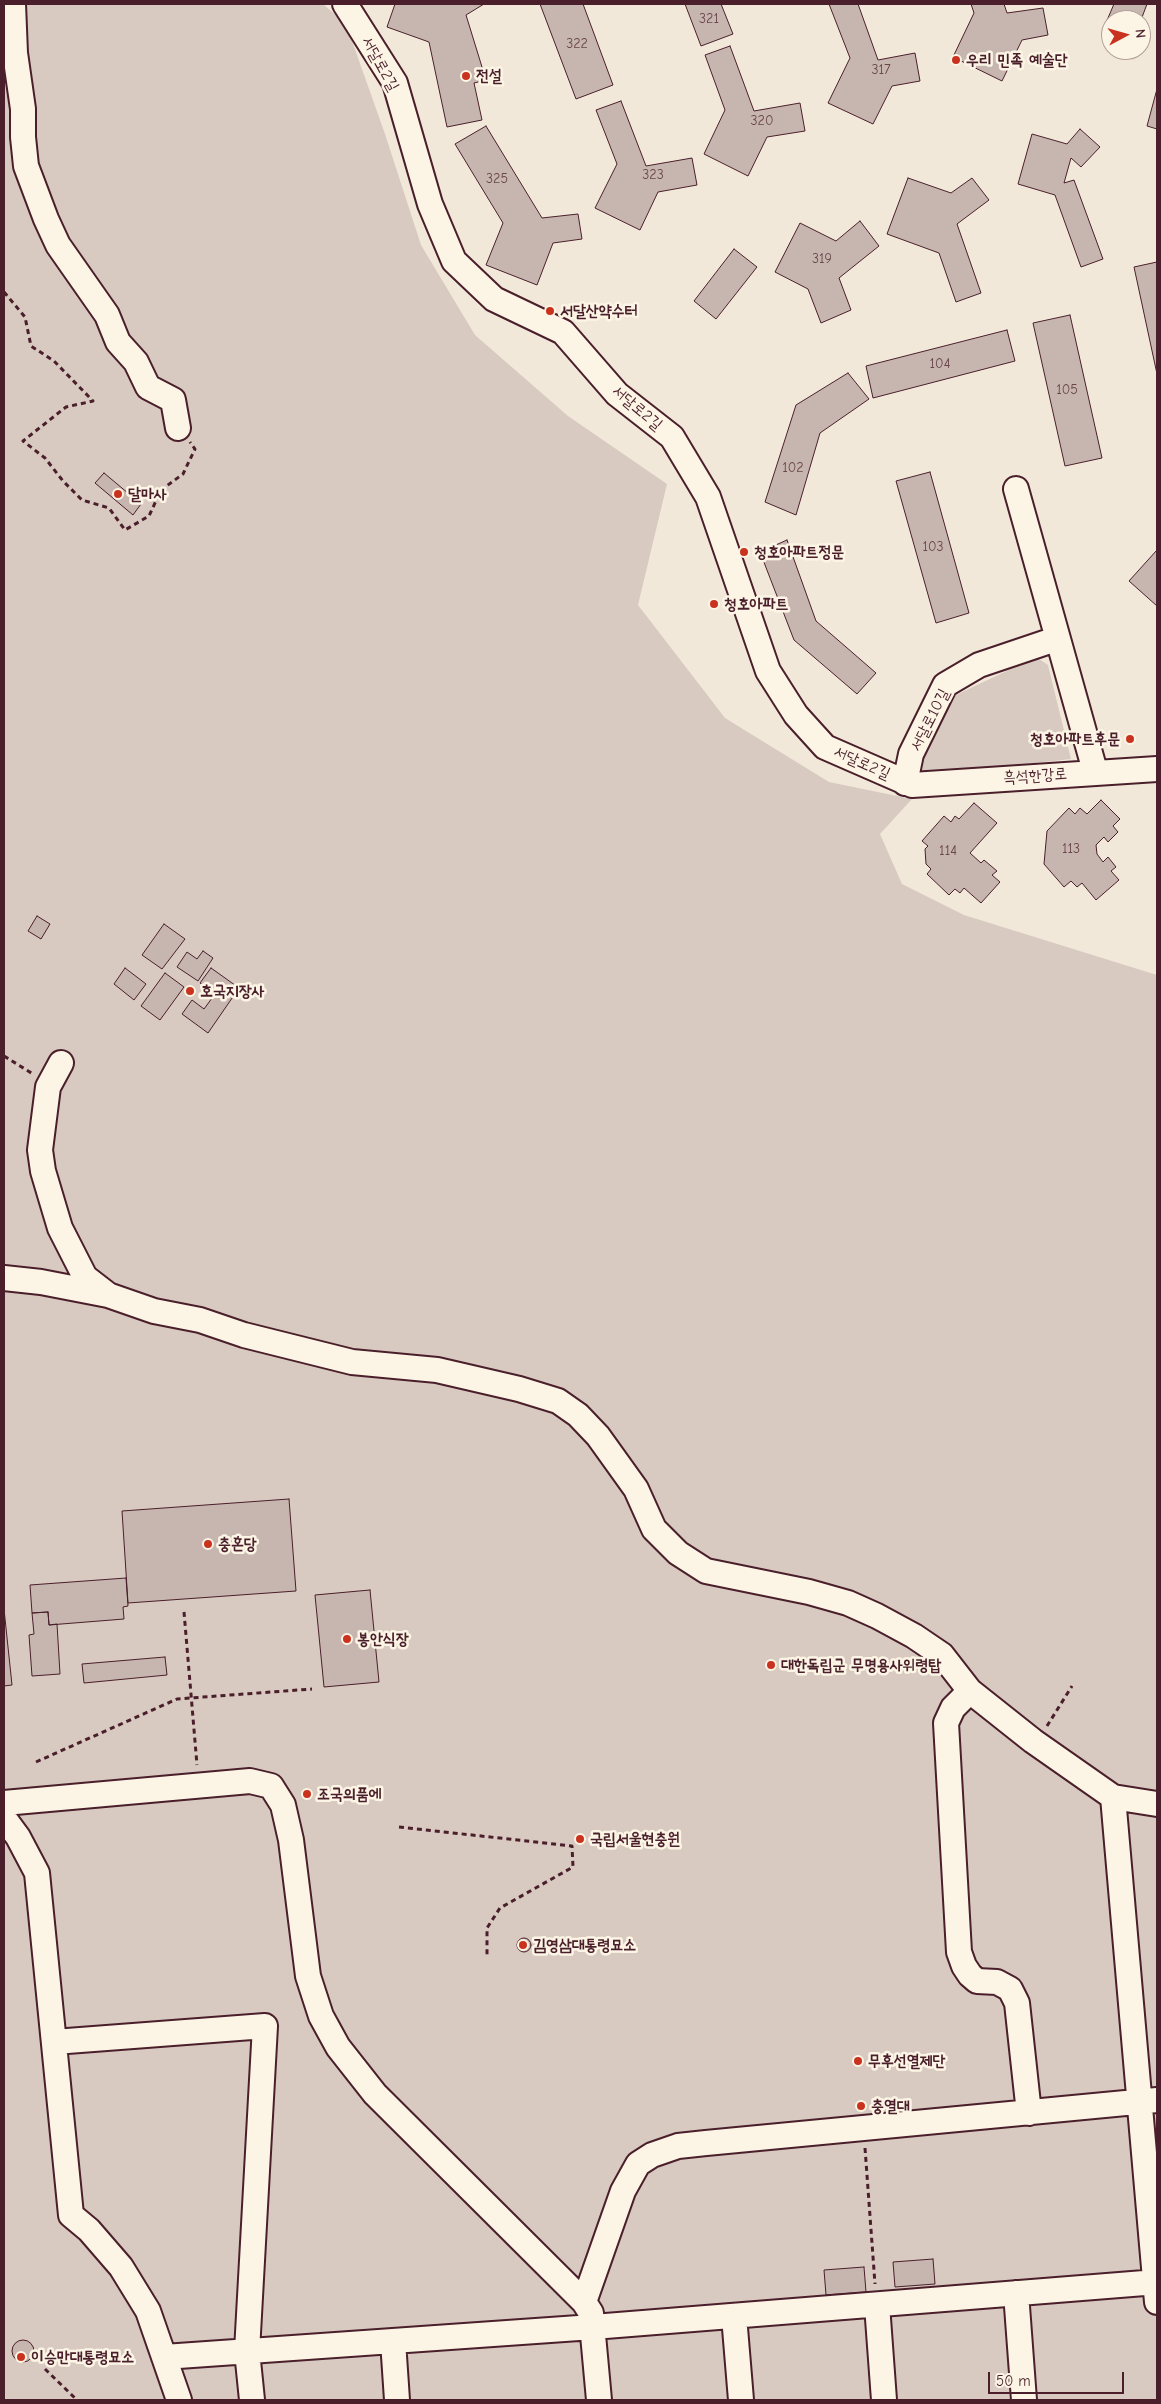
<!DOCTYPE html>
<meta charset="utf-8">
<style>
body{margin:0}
#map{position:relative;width:1161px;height:2404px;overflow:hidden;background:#f1e8da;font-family:"Comic Neue",sans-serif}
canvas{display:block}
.frame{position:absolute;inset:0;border:5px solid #4a1f2b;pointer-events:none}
.north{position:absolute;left:1101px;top:10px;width:50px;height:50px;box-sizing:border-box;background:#fcf5e5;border:1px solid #b59f9b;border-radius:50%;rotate:84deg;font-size:14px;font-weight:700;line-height:20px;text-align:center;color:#4a1f2b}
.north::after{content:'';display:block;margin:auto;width:18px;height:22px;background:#c8321e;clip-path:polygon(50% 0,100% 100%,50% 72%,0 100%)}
.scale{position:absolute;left:988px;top:2372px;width:136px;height:22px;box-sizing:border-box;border:2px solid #4a1f2b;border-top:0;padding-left:6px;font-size:15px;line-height:18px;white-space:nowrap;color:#4a1f2b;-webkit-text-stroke:4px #fcf5e5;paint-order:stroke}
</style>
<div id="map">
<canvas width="1161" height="2404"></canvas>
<div class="frame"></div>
<div class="north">N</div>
<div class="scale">50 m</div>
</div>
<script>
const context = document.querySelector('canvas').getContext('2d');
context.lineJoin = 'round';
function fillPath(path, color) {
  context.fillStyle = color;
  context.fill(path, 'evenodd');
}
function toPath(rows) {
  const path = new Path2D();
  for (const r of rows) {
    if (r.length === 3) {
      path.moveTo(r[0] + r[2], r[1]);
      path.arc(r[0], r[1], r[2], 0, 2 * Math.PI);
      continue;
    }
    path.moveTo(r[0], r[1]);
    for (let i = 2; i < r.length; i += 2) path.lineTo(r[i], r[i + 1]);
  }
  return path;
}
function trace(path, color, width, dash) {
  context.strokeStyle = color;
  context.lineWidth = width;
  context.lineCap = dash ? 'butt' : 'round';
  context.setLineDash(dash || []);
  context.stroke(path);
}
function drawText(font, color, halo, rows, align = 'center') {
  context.font = font + ' "Comic Neue","Poor Story",sans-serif';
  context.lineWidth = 5;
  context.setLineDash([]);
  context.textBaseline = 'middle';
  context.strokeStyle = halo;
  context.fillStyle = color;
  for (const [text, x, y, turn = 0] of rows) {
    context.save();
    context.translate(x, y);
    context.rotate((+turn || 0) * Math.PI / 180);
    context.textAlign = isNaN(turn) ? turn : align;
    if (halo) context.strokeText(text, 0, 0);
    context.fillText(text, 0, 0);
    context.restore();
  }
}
fillPath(toPath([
 [4,4,323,4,346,24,385,134,421,245,475,335,568,416,667,484,638,605,725,718,829,782,912,799,880,834,902,884,964,915,1157,975,1157,2400,4,2400],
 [1036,657,1048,665,1071,759,918,776,917,753,954,696]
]), '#d8cac0');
const building = toPath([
 [395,4,484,4,466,15,486,80,474,83,482,120,447,127,429,42,387,27,395,4],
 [540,4,583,4,613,85,576,99,540,4],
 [685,4,721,4,733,34,701,46,685,4],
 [829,4,858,4,878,60,915,53,920,81,892,86,873,124,828,103,850,58,829,4],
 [971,4,1004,4,1007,13,1043,8,1048,35,1022,40,1002,81,953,57,974,13,971,4],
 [1114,4,1147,4,1141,20,1111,20,1111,28,1105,25,1114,4],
 [730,46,754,111,800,103,805,131,767,137,748,176,704,154,725,110,705,55,730,46],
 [1157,89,1157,129,1147,126,1157,89],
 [621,101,646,166,692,158,697,185,658,192,640,230,595,208,617,164,596,110,621,101],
 [486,126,542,218,578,214,582,239,553,243,537,285,486,265,503,223,455,144,486,126],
 [1080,129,1100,147,1081,167,1071,158,1064,183,1074,180,1103,259,1081,267,1055,195,1018,184,1032,134,1067,144,1080,129],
 [908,178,951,193,972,178,989,200,957,224,981,293,956,302,939,253,887,234,908,178],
 [860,221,879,246,839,278,851,310,821,323,808,289,775,272,800,223,836,241,860,221],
 [734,249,757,267,716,319,694,301,734,249],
 [1157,262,1157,374,1134,267,1157,262],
 [1070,315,1102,458,1065,466,1033,323,1070,315],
 [1007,330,1015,361,873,398,866,366,1007,330],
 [848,373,869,399,820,433,796,515,765,502,796,405,848,373],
 [930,472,969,613,936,623,896,481,930,472],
 [104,473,141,504,133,515,95,483,104,473],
 [787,540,816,621,876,673,857,694,794,640,760,552,787,540],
 [1157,550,1157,606,1129,581,1157,550],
 [1101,800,1120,819,1113,826,1118,832,1108,842,1104,837,1096,845,1097,854,1103,862,1108,857,1116,867,1111,871,1119,880,1096,900,1082,883,1077,887,1071,881,1064,887,1044,864,1047,831,1069,808,1075,814,1080,808,1087,814,1101,800],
 [974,803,997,823,970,853,981,863,984,860,997,871,992,875,1000,882,981,903,964,888,960,893,955,889,949,895,927,874,931,869,926,864,925,849,928,846,922,841,944,816,951,822,955,816,959,819,974,803],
 [37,916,50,924,41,939,28,931,37,916],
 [164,924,185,939,162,969,142,955,164,924],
 [203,951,213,958,198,981,177,967,187,952,197,959,203,951],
 [125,968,146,984,134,1000,114,984,125,968],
 [211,968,239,988,208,1033,182,1014,192,1000,204,1009,215,994,200,983,211,968],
 [165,973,184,987,160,1020,141,1006,165,973],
 [289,1499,296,1591,128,1603,122,1511,289,1499],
 [126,1578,128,1606,123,1607,124,1619,49,1625,48,1612,32,1613,30,1585,126,1578],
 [370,1590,379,1682,324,1687,315,1595,370,1590],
 [4,1609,12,1685,4,1686,4,1609],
 [48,1612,49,1625,57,1624,60,1674,32,1676,29,1635,34,1634,32,1613,48,1612],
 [165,1657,167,1675,84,1683,82,1664,165,1657],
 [524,1945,7],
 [933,2259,935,2284,895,2287,893,2262,933,2259],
 [864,2267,866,2292,826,2295,824,2270,864,2267],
 [23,2351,11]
]);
fillPath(building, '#c7b6af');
trace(building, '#4a1f2b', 1);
const minor = toPath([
 [13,4,15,53,23,109,23,137,26,166,46,219,58,245,107,315,118,342,136,362,148,387,173,400,178,428],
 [345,4,395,83,430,204,454,261,494,299,563,332,617,394,672,437,708,497,768,671,796,715,825,747,912,785,1157,769],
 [1016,489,1095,771],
 [905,783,911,754,945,685,979,665,1056,639],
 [61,1063,48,1087,40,1150,43,1171,60,1228,85,1277,107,1294],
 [4,1278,41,1282,108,1295,154,1311,200,1320,244,1335,352,1362,437,1370,519,1389,558,1401,578,1415,598,1436,636,1489,654,1529,678,1553,706,1571,809,1592,848,1603,877,1616,914,1636,942,1655,970,1691,1033,1741,1113,1797,1157,1804],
 [970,1691,953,1708,946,1723,959,1952,964,1966,970,1975,977,1981,997,1982,1010,1989,1017,2003,1029,2113],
 [1113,1797,1157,2302],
 [4,1803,250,1781,271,1786,283,1805,291,1840,308,1976,321,2016,338,2047,375,2094,584,2302,591,2313,599,2400],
 [4,1818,18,1837,37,1873,71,2215,89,2230,121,2267,148,2311,179,2400],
 [54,2042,265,2026,247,2351,252,2400],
 [1016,2293,1024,2400],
 [584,2302,623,2191,638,2164,652,2155,678,2146,706,2143,1157,2100],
 [877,2305,884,2400],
 [734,2316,741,2400],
 [393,2341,397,2400],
 [164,2357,593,2327,1157,2282]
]);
trace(minor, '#4a1f2b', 28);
trace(toPath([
 [4,292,25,317,31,346,54,361,93,401,66,407,23,441,45,458,63,481,82,500,109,508,125,530,149,516,161,490,183,474,195,449,190,442],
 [4,1056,33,1074],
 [184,1612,197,1765],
 [1047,1726,1072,1686],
 [36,1762,177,1699,312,1689],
 [399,1827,572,1846,573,1867,500,1908,487,1928,487,1955],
 [865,2148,875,2284],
 [45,2369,77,2400]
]), '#4a1f2b', 3, [5, 4]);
trace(minor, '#fcf5e5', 24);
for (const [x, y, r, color] of [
 [956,60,5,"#c8321e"],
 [466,76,5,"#c8321e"],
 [550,311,5,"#c8321e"],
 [118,494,5,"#c8321e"],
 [744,552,5,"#c8321e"],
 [714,604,5,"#c8321e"],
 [1130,739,5,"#c8321e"],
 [190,991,5,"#c8321e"],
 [208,1544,5,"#c8321e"],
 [347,1639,5,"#c8321e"],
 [771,1665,5,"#c8321e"],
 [307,1794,5,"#c8321e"],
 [580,1839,5,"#c8321e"],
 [523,1945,5,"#c8321e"],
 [858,2061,5,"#c8321e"],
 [861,2106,5,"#c8321e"],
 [21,2357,5,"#c8321e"]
]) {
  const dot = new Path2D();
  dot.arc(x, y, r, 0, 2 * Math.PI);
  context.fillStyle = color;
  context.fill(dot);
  trace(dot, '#fcf5e5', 2);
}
drawText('14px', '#69454c', null, [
 ["321",709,19],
 ["322",577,44],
 ["317",881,70],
 ["320",762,121],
 ["323",653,175],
 ["325",497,179],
 ["319",822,259],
 ["104",940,364],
 ["105",1067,390],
 ["102",793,468],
 ["103",933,547],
 ["113",1071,849],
 ["114",948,851]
]);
drawText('bold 16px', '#4a1f2b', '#fcf5e5', [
 ["우리 민족 예술단",966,60],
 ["전설",476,76],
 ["서달산약수터",560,311],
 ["달마사",128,494],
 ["청호아파트정문",754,552],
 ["청호아파트",724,604],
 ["청호아파트후문",1120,739,"right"],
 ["호국지장사",200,991],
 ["충혼당",218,1544],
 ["봉안식장",357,1639],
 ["대한독립군 무명용사위령탑",781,1665],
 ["조국의품에",317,1794],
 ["국립서울현충원",590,1839],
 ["김영삼대통령묘소",533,1945],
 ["무후선열제단",868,2061],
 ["충열대",871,2106],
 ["이승만대통령묘소",31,2357]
], 'left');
drawText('16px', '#4a1f2b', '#fcf5e5', [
 ["서달로2길",380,64,61],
 ["서달로2길",637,408,40],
 ["서달로10길",930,720,-63],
 ["서달로2길",862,763,24],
 ["흑석한강로",1035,776,-4]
]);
</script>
